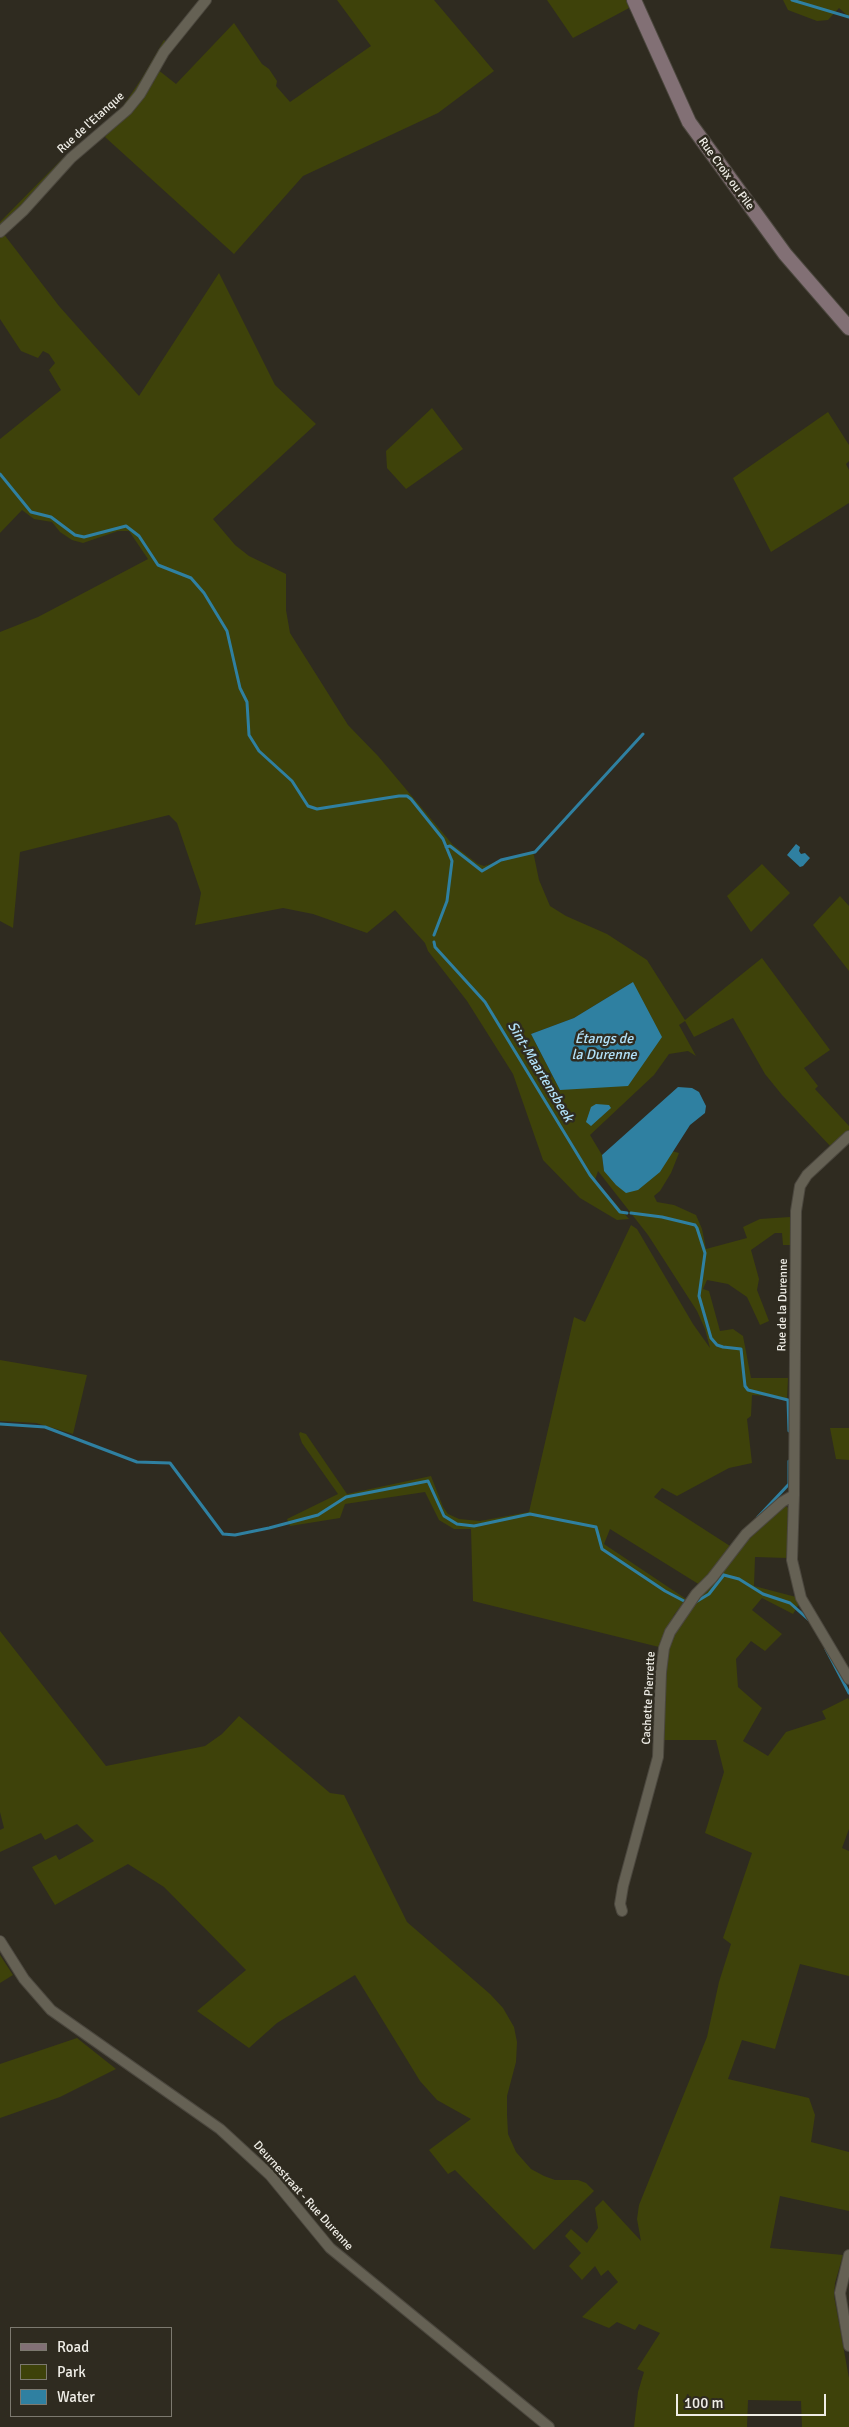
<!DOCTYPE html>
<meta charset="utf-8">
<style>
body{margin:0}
#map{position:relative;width:849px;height:2427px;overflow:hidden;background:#2f2b20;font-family:Signika,sans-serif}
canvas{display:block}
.legend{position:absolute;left:10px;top:2327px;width:162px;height:90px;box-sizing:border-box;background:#2f2b20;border:1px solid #7c796f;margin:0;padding:6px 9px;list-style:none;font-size:15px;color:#efede6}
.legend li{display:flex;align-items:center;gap:10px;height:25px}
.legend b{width:25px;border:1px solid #7c796f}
.scale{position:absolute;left:676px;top:2394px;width:150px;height:22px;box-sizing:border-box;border:2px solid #efede6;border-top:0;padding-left:6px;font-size:15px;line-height:18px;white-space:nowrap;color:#efede6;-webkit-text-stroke:4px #2f2b20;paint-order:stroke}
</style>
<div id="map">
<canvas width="849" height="2427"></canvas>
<ul class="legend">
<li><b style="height:6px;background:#827075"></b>Road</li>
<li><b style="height:14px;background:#3e420a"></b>Park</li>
<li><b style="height:14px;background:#2f80a1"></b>Water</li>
</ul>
<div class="scale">100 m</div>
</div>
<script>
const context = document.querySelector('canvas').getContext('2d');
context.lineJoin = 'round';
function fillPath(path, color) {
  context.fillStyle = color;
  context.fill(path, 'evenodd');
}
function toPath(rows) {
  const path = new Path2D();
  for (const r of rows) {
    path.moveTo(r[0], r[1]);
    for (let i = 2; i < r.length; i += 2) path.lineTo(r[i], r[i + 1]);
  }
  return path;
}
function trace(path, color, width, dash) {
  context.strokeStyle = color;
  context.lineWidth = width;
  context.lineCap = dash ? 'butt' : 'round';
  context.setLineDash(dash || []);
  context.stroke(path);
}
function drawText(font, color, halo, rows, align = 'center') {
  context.font = font + ' Signika,sans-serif';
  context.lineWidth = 5;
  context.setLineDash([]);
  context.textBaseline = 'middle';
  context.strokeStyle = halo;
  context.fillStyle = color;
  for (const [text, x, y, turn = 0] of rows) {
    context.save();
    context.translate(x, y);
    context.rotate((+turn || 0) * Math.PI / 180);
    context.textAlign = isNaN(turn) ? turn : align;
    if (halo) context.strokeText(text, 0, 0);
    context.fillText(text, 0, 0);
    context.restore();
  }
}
fillPath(toPath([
 [337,0,434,0,494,71,438,113,303,176,234,254,105,137,150,81,154,83,152,78,157,69,176,84,234,23,262,64,269,69,277,81,276,86,290,102,371,46],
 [547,0,626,0,629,8,573,38],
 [783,0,849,0,849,17,839,8,828,20,817,21,788,10],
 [164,40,168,43,134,97,0,228,0,222,62,159,123,106,142,78],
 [3,233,59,306,139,396,219,273,275,385,316,424,213,519,235,545,249,556,286,574,286,610,290,633,348,725,378,756,453,845,478,864,484,866,533,851,539,880,550,906,566,916,607,934,647,960,685,1020,762,958,830,1050,804,1068,818,1086,815,1089,849,1126,849,1132,832,1148,782,1095,765,1074,733,1018,694,1037,685,1021,679,1025,696,1056,688,1051,669,1054,654,1075,590,1135,602,1155,604,1171,660,1172,672,1151,679,1153,671,1173,660,1191,654,1196,657,1202,674,1205,696,1215,702,1229,706,1249,747,1238,743,1227,760,1219,790,1217,790,1245,783,1245,782,1233,775,1233,751,1250,759,1279,757,1290,769,1321,760,1325,747,1297,728,1284,707,1280,703,1289,709,1291,720,1331,733,1329,743,1336,751,1378,788,1378,787,1401,771,1396,752,1395,751,1416,747,1419,752,1463,729,1468,677,1496,662,1488,654,1497,730,1546,700,1585,610,1529,604,1544,686,1599,674,1615,659,1647,473,1601,471,1529,454,1529,439,1520,425,1492,345,1504,340,1518,290,1526,287,1519,338,1494,302,1443,299,1434,300,1432,306,1434,347,1494,431,1476,443,1507,448,1514,459,1519,480,1521,529,1512,574,1317,585,1322,631,1225,637,1229,693,1324,710,1348,705,1329,697,1311,648,1235,598,1171,595,1180,629,1219,617,1220,580,1198,543,1160,513,1074,467,1001,428,951,425,943,395,910,367,933,313,914,283,908,195,925,201,893,177,823,169,815,20,852,13,928,0,921,0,632,38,617,148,559,129,531,118,531,83,543,72,540,60,532,52,522,34,519,22,510,0,533,0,439,61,390,49,370,55,363,49,354,43,351,38,358,21,351,0,319,0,236],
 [633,982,560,1090,531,1034,574,1018],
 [432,408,463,449,406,489,387,468,386,451],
 [828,412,849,445,849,461,846,464,849,470,849,503,771,552,733,478],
 [762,864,790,893,751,932,727,896],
 [840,896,849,906,849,971,813,925],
 [0,1360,87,1375,73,1434,36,1423,0,1421],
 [830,1428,849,1428,849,1460,836,1459],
 [785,1505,788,1508,787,1558,755,1557,754,1586,796,1597,799,1604,793,1614,762,1598,752,1610,782,1634,765,1651,751,1641,736,1659,738,1687,762,1708,743,1741,768,1756,786,1732,826,1719,822,1711,848,1698,849,1700,849,1829,842,1848,849,1851,849,1976,800,1964,775,2049,742,2040,728,2079,809,2098,815,2115,811,2142,849,2152,849,2211,780,2196,770,2248,843,2255,835,2283,834,2296,849,2378,849,2427,802,2427,801,2401,748,2400,747,2427,634,2427,638,2392,644,2372,637,2369,660,2333,639,2324,635,2330,617,2322,609,2328,582,2317,618,2282,608,2270,601,2276,595,2266,582,2280,569,2266,581,2253,565,2236,571,2229,587,2243,598,2228,595,2208,603,2200,641,2241,637,2219,639,2205,707,2037,719,1982,731,1944,723,1938,752,1853,705,1833,724,1772,716,1740,664,1740,667,1650,677,1623,746,1542],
 [0,1631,106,1766,205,1746,222,1734,239,1716,330,1793,344,1795,407,1922,490,1994,503,2008,514,2027,517,2042,516,2062,507,2096,507,2114,508,2134,516,2152,531,2169,544,2176,555,2180,578,2180,586,2183,594,2191,534,2250,455,2170,448,2174,429,2150,471,2119,437,2100,420,2081,355,1975,277,2023,249,2048,197,2011,246,1970,164,1887,128,1864,55,1905,32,1867,56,1855,59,1860,94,1841,77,1824,45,1840,41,1833,0,1852,0,1830,4,1828,0,1812],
 [0,1955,13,1975,0,1983],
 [77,2038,116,2069,60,2097,0,2118,0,2064]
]), '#3e420a');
fillPath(toPath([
 [796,844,800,847,799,851,801,854,805,853,810,858,803,866,800,867,787,855],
 [633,982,662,1037,628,1086,560,1090,531,1034,574,1018],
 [678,1087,692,1088,699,1092,706,1106,705,1113,690,1125,660,1172,638,1190,626,1193,616,1185,604,1171,602,1155],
 [596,1104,609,1105,611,1108,591,1126,586,1122,591,1107]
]), '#2f80a1');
trace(toPath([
 [792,0,849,17],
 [0,474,31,512,51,517,75,535,84,537,126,526,139,536,158,565,191,578,204,593,227,631,240,688,247,702,249,735,259,751,292,781,308,806,317,809,399,796,407,796,411,799,443,839,452,861,447,901,434,935],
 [446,847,450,846,482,871,501,860,535,852,643,734],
 [434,942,435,947,485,1002,590,1175,620,1212,627,1213],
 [631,1213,662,1217,695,1225,697,1228,705,1253,699,1296,711,1338,717,1345,723,1347,741,1349,745,1386,748,1390,788,1400,789,1431],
 [0,1424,45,1427,137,1462,170,1463,223,1534,235,1535,269,1528,318,1515,346,1497,428,1481,444,1516,457,1524,474,1526,530,1514,596,1527,602,1549,665,1591,684,1601],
 [758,1517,789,1484,789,1461],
 [720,1574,739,1579,763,1594,790,1603,809,1620],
 [694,1603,709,1594,723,1576],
 [826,1649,849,1693]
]), '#2f80a1', 3);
const street = toPath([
 [0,232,24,210,71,158,127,110,140,94,164,52,206,0],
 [849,1136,807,1175,800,1186,796,1211,794,1495,792,1560,801,1598,849,1679],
 [622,1911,620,1904,623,1886,658,1757,661,1672,664,1648,670,1632,696,1594,712,1578,746,1534,782,1502,794,1495],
 [0,1941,24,1979,51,2010,220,2129,270,2175,330,2248,549,2427],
 [849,2255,840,2293,849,2346]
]);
const secondary = toPath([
 [634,0,689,122,785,254,849,328]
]);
trace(street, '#4b473e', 12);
trace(secondary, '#4b473e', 16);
trace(street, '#656154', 10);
trace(secondary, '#827075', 14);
drawText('12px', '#efede6', '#2f2b20', [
 ["Rue de l'Etanque",91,123,-42],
 ["Rue Croix ou Pile",726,174,54],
 ["Rue de la Durenne",783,1305,-89],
 ["Cachette Pierrette",649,1698,-87],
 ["Deurnestraat - Rue Durenne",303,2196,48]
]);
drawText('italic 14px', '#b2e1f9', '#2f2b20', [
 ["Étangs de",604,1039],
 ["la Durenne",604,1055],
 ["Sint-Maartensbeek",540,1072,59]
]);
</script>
